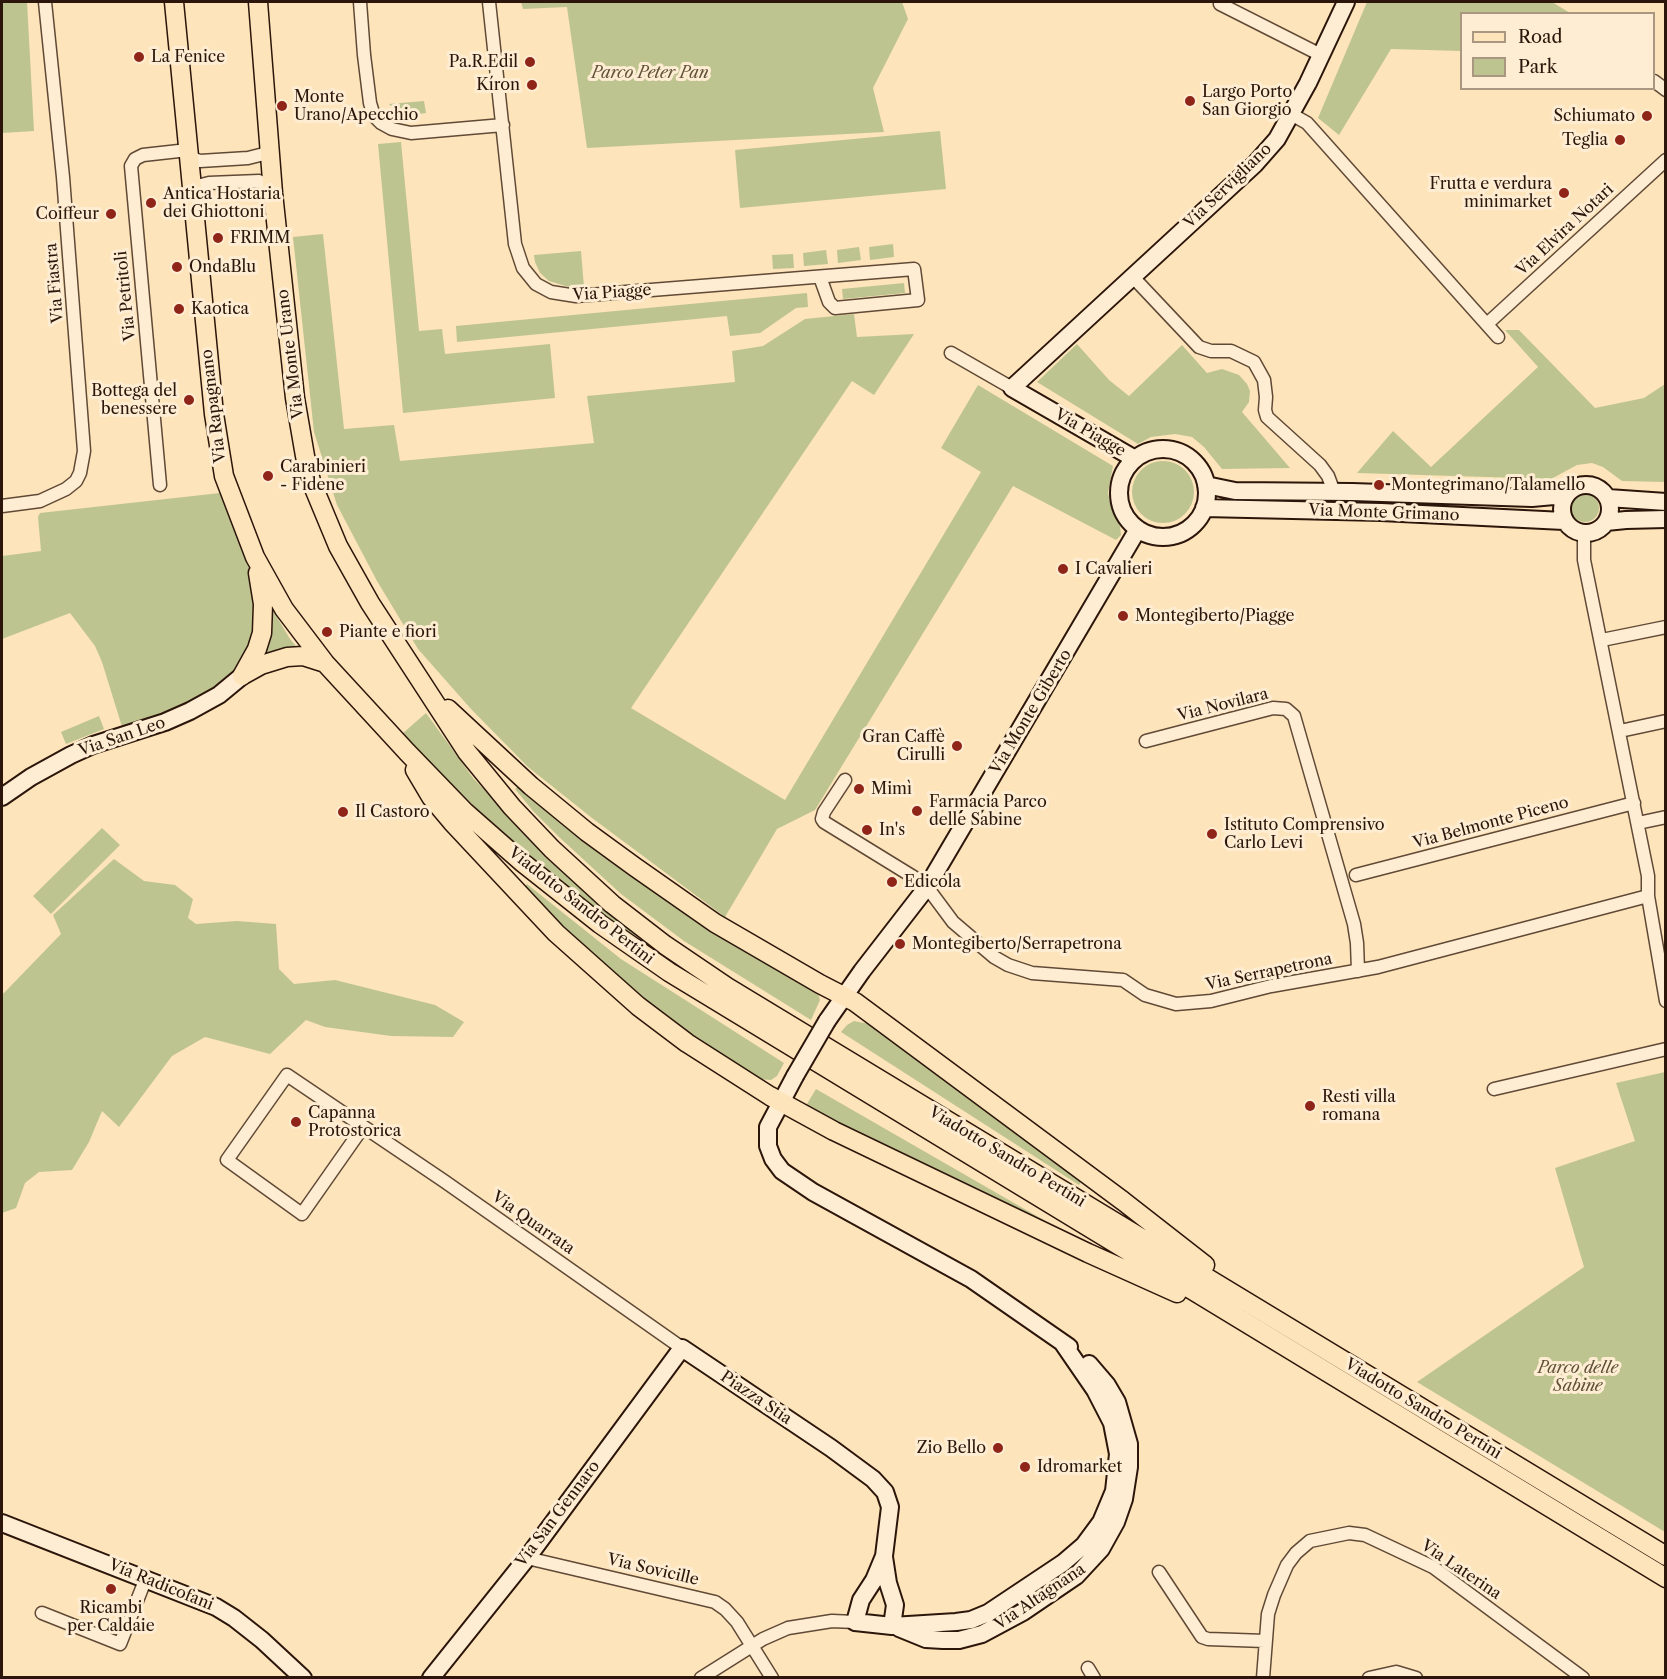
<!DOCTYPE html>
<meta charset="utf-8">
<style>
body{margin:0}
#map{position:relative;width:1667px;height:1679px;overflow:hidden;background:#fde4ba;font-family:"Libre Caslon Text",serif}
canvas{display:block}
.frame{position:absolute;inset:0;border:3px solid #2c150a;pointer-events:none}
.legend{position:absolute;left:1460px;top:12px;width:195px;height:78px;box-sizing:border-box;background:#feedd2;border:2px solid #aa9782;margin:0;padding:8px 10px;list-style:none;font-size:18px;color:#2c150a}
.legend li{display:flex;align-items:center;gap:12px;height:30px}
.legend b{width:30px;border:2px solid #aa9782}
</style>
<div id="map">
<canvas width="1667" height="1679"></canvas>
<div class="frame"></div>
<ul class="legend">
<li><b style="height:8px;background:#fde4ba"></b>Road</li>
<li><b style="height:16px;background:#bec490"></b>Park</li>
</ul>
</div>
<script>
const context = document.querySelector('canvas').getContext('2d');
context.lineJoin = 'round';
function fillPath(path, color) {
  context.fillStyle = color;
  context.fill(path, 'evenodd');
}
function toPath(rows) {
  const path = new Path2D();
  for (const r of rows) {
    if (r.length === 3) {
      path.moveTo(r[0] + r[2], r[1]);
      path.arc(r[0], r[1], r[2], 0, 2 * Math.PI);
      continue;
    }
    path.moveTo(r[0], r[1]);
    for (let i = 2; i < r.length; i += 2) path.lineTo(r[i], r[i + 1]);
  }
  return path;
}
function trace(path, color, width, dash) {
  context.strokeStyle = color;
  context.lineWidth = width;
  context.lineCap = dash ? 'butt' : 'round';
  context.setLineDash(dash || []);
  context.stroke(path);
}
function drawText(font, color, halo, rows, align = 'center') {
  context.font = font + ' "Libre Caslon Text",serif';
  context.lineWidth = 6;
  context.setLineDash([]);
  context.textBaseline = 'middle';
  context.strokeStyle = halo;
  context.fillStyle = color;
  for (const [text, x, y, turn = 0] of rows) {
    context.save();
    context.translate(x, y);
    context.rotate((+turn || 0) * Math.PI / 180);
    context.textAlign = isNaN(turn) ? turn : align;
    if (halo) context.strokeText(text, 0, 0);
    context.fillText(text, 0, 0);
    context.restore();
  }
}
fillPath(toPath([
 [2,2,27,2,34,131,2,133],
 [521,2,902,2,908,19,873,88,884,132,587,148,567,7,523,9],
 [1367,2,1552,2,1570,13,1462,14,1461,51,1391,49,1339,135,1318,118],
 [424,101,426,113,414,115,398,113,389,104],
 [940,131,946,189,740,208,735,150],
 [401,142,419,331,442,329,445,354,550,344,555,398,403,413,378,144],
 [323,234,344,429,394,425,400,461,594,443,587,396,735,382,732,351,763,346,805,319,854,314,857,337,914,334,874,395,852,381,631,708,785,800,981,472,941,448,978,385,1113,466,1108,493,1112,510,1120,526,1121,535,1116,540,1013,486,815,810,777,829,725,917,592,818,528,767,471,709,418,649,377,581,337,505,314,432,293,237],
 [893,244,894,257,870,260,869,247],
 [859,247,861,260,838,263,837,250],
 [826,250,828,264,804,266,803,253],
 [581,251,584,287,569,287,549,281,540,273,535,262,534,255],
 [793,254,794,268,773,269,772,255],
 [904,283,905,293,843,299,842,289],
 [807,293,808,307,796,308,760,333,730,336,727,316,457,342,456,326],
 [1505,330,1519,330,1595,408,1644,398,1665,384,1665,482,1622,481,1603,467,1592,463,1577,465,1551,479,1357,473,1393,431,1431,467,1538,367],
 [1077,344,1109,380,1129,396,1182,345,1207,373,1222,369,1239,375,1247,384,1250,391,1249,402,1242,412,1290,468,1222,469,1204,447,1192,437,1175,434,1151,437,1138,444,1037,382],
 [1163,492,31],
 [220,493,248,560,255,598,253,641,241,665,222,684,190,704,123,730,102,662,95,646,70,613,2,639,2,556,41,551,38,517,40,513],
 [1585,508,14],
 [272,609,290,639,300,651,262,661,271,633],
 [426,713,473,778,535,843,612,915,666,958,609,920,527,855,485,817,421,754,402,734],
 [99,716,104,729,66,744,61,732],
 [521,784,814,989,818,993,820,1000,811,1020,684,941,621,894,559,837,533,811,515,789],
 [102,828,120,845,51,914,33,896],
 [114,859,144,881,175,885,193,899,188,918,196,924,237,921,276,924,279,969,294,984,335,980,435,1005,464,1022,453,1037,391,1036,325,1027,306,1020,270,1054,205,1037,172,1056,119,1127,102,1111,89,1142,72,1170,39,1172,25,1183,16,1208,2,1213,2,995,61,934,53,915],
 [527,884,621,959,784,1063,777,1076,771,1080,758,1079,698,1042,625,988,523,889],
 [854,1021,869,1024,1081,1182,1079,1185,841,1032,847,1025],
 [1665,1072,1666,1072,1665,1532,1417,1382,1584,1267,1555,1168,1635,1141,1616,1083],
 [816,1089,1054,1226,1051,1231,804,1109]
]), '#bec490');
const street = toPath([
 [360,2,364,55,370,103,374,116,381,123,392,129,411,133,503,125],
 [489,2,515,244,523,268,536,284,551,292,576,296,914,269,918,300,835,308,829,302,820,277],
 [1220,4,1321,55],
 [1654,81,1666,90],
 [1291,114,1307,123,1498,337],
 [192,196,201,185,209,183,259,181,273,190],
 [1132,276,1199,347,1211,351,1231,351,1254,362,1264,380,1266,397,1265,410,1267,417,1320,465,1328,476,1334,492],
 [1487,324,1666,160],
 [951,353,1012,388],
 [160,485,131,166,135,159,143,155,188,150,194,159,200,161,248,158,264,154,270,145],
 [2,506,40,501,66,489,76,481,80,473,84,451,63,177,45,2],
 [1584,533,1584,560,1648,876,1648,896,1666,1001],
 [1602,640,1666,627],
 [1620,731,1666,721],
 [1146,741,1273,708,1286,709,1294,716,1354,924,1357,943,1358,971],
 [845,780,824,812,822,819,824,822,920,881,927,887,953,922,994,957,1008,965,1032,973,1123,980,1145,995,1176,1004,1211,1001,1271,986,1378,967,1648,896],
 [1638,823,1666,817],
 [1356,875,1634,803],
 [1494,1089,1666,1049],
 [363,1127,302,1214,227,1160,287,1075,444,1181,682,1348],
 [527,1558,715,1602,725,1609,737,1622,772,1678],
 [1159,1572,1202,1637,1208,1639,1265,1641],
 [42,1613,120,1644,146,1578],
 [1088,1668,1094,1678],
 [701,1678,763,1639,788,1628,832,1621,855,1622],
 [1263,1678,1268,1614,1274,1595,1287,1565,1296,1553,1310,1541,1349,1533,1365,1535,1433,1567,1583,1678],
 [1369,1678,1396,1672,1416,1678]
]);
const secondary = toPath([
 [1163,493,44],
 [1135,459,1012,388,1255,164,1277,139,1308,83,1346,2],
 [1586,509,24],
 [1206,485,1235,491,1352,492,1532,498,1565,495],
 [1608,498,1666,502],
 [1204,508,1381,512,1564,521],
 [1606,522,1626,520,1666,519],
 [2,797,31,777,71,755,93,745,165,722,190,711,219,695,242,676],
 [827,1021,862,971,927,887,1138,529],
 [795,1076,768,1127,768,1146,773,1159,782,1171,813,1192,971,1279,1069,1347],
 [2,1523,216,1607,234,1618,262,1640,303,1678],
 [884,1557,888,1583,895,1605,892,1626],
 [899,1628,926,1639,943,1640,959,1640,982,1634,1023,1612,1076,1576,1101,1549,1116,1522,1124,1499,1129,1467,1129,1444,1117,1402,1107,1385,1089,1364],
 [431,1678,527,1558,682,1348,831,1448,873,1479,885,1492,890,1507,884,1556,874,1580,861,1600,855,1622,892,1626,956,1622,971,1620,988,1613,1063,1563,1084,1545,1101,1522,1114,1491,1118,1454,1112,1423,1095,1390,1062,1342]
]);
const primary = toPath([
 [174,2,214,414,224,476,255,557,284,609,325,663,407,752,465,812,523,863,600,924,669,972,1666,1578],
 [258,2,273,193,295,398,305,456,311,481,338,546,370,603,467,752,512,807,552,849,612,904,665,945,727,987,1666,1556],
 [243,675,261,665,287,657,303,656,325,663],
 [242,676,257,649,262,633,263,604,258,573],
 [448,709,531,786,587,832,635,867,715,923,820,984,855,1002,1123,1201,1205,1265],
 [415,770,431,797,452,822,556,933,638,1006,687,1043,770,1096,834,1131,1088,1253,1177,1293]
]);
trace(street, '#604936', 15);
trace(secondary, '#2c150a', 20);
trace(primary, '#2c150a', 21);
trace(street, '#feedd2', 12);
trace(secondary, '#feedd2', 16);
trace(primary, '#fde4ba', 18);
const secondaryBridge = toPath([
 [795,1076,827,1021]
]);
trace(secondaryBridge, '#2c150a', 20, []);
trace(secondaryBridge, '#feedd2', 16);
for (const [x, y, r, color] of [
 [139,57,6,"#8f2418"],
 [530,62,6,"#8f2418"],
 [532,85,6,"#8f2418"],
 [1190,101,6,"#8f2418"],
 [282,106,6,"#8f2418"],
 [1647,116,6,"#8f2418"],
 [1620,140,6,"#8f2418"],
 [1564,193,6,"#8f2418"],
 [151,203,6,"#8f2418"],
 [111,214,6,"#8f2418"],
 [218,238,6,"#8f2418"],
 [177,267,6,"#8f2418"],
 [179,309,6,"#8f2418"],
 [189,400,6,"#8f2418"],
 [268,476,6,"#8f2418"],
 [1379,485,6,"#8f2418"],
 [1063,569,6,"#8f2418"],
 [1123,616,6,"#8f2418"],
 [327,632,6,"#8f2418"],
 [957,746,6,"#8f2418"],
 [859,789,6,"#8f2418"],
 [917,811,6,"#8f2418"],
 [343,812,6,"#8f2418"],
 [867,830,6,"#8f2418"],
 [1212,834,6,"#8f2418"],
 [892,882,6,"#8f2418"],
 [900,944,6,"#8f2418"],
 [1310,1106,6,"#8f2418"],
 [296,1122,6,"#8f2418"],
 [998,1448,6,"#8f2418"],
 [1025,1467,6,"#8f2418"],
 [111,1589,6,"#8f2418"]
]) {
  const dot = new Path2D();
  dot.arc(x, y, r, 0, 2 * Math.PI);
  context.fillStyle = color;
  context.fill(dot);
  trace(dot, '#feedd2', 2);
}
drawText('16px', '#2c150a', '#feedd2', [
 ["La Fenice",151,57],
 ["Pa.R.Edil",518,62,"right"],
 ["Kíron",520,85,"right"],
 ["Largo Porto",1202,92],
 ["San Giorgio",1202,110],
 ["Monte",294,97],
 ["Urano/Apecchio",294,115],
 ["Schiumato",1635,116,"right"],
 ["Teglia",1608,140,"right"],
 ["Frutta e verdura",1552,184,"right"],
 ["minimarket",1552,202,"right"],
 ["Antica Hostaria",163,194],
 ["dei Ghiottoni",163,212],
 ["Coiffeur",99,214,"right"],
 ["FRIMM",230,238],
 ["OndaBlu",189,267],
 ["Kaotica",191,309],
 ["Bottega del",177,391,"right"],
 ["benessere",177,409,"right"],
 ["Carabinieri",280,467],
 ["- Fidene",280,485],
 ["Montegrimano/Talamello",1391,485],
 ["I Cavalieri",1075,569],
 ["Montegiberto/Piagge",1135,616],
 ["Piante e fiori",339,632],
 ["Gran Caffè",945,737,"right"],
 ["Cirulli",945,755,"right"],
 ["Mimì",871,789],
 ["Farmacia Parco",929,802],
 ["delle Sabine",929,820],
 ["Il Castoro",355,812],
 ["Istituto Comprensivo",1224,825],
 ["Carlo Levi",1224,843],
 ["In's",879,830],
 ["Edicola",904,882],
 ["Montegiberto/Serrapetrona",912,944],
 ["Resti villa",1322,1097],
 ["romana",1322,1115],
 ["Capanna",308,1113],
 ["Protostorica",308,1131],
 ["Zio Bello",986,1448,"right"],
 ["Idromarket",1037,1467],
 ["Ricambi",111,1608,"center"],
 ["per Caldaie",111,1626,"center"]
], 'left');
drawText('italic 16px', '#5f5239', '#feedd2', [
 ["Parco Peter Pan",650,73],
 ["Parco delle",1578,1368],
 ["Sabine",1578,1386]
]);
drawText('16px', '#2c150a', '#feedd2', [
 ["Via Servigliano",1228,186,-44],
 ["Via Elvira Notari",1565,230,-43],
 ["Via Fiastra",55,283,-95],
 ["Via Piagge",612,293,-4],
 ["Via Petritoli",126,296,-96],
 ["Via Monte Urano",291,354,-97],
 ["Via Rapagnano",214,406,-97],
 ["Via Piagge",1090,433,30],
 ["Via Monte Grimano",1384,513,2],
 ["Via Novilara",1223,705,-14],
 ["Via Monte Giberto",1031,712,-59],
 ["Via San Leo",122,737,-19],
 ["Via Belmonte Piceno",1491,823,-15],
 ["Viadotto Sandro Pertini",581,906,38],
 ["Via Serrapetrona",1269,972,-12],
 ["Viadotto Sandro Pertini",1007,1157,31],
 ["Via Quarrata",533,1223,35],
 ["Piazza Stia",756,1398,34],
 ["Viadotto Sandro Pertini",1423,1409,31],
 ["Via San Gennaro",558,1514,-53],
 ["Via Sovicille",653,1570,13],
 ["Via Laterina",1461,1570,34],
 ["Via Radicofani",161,1585,22],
 ["Via Altagnana",1040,1597,-34]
]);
</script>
